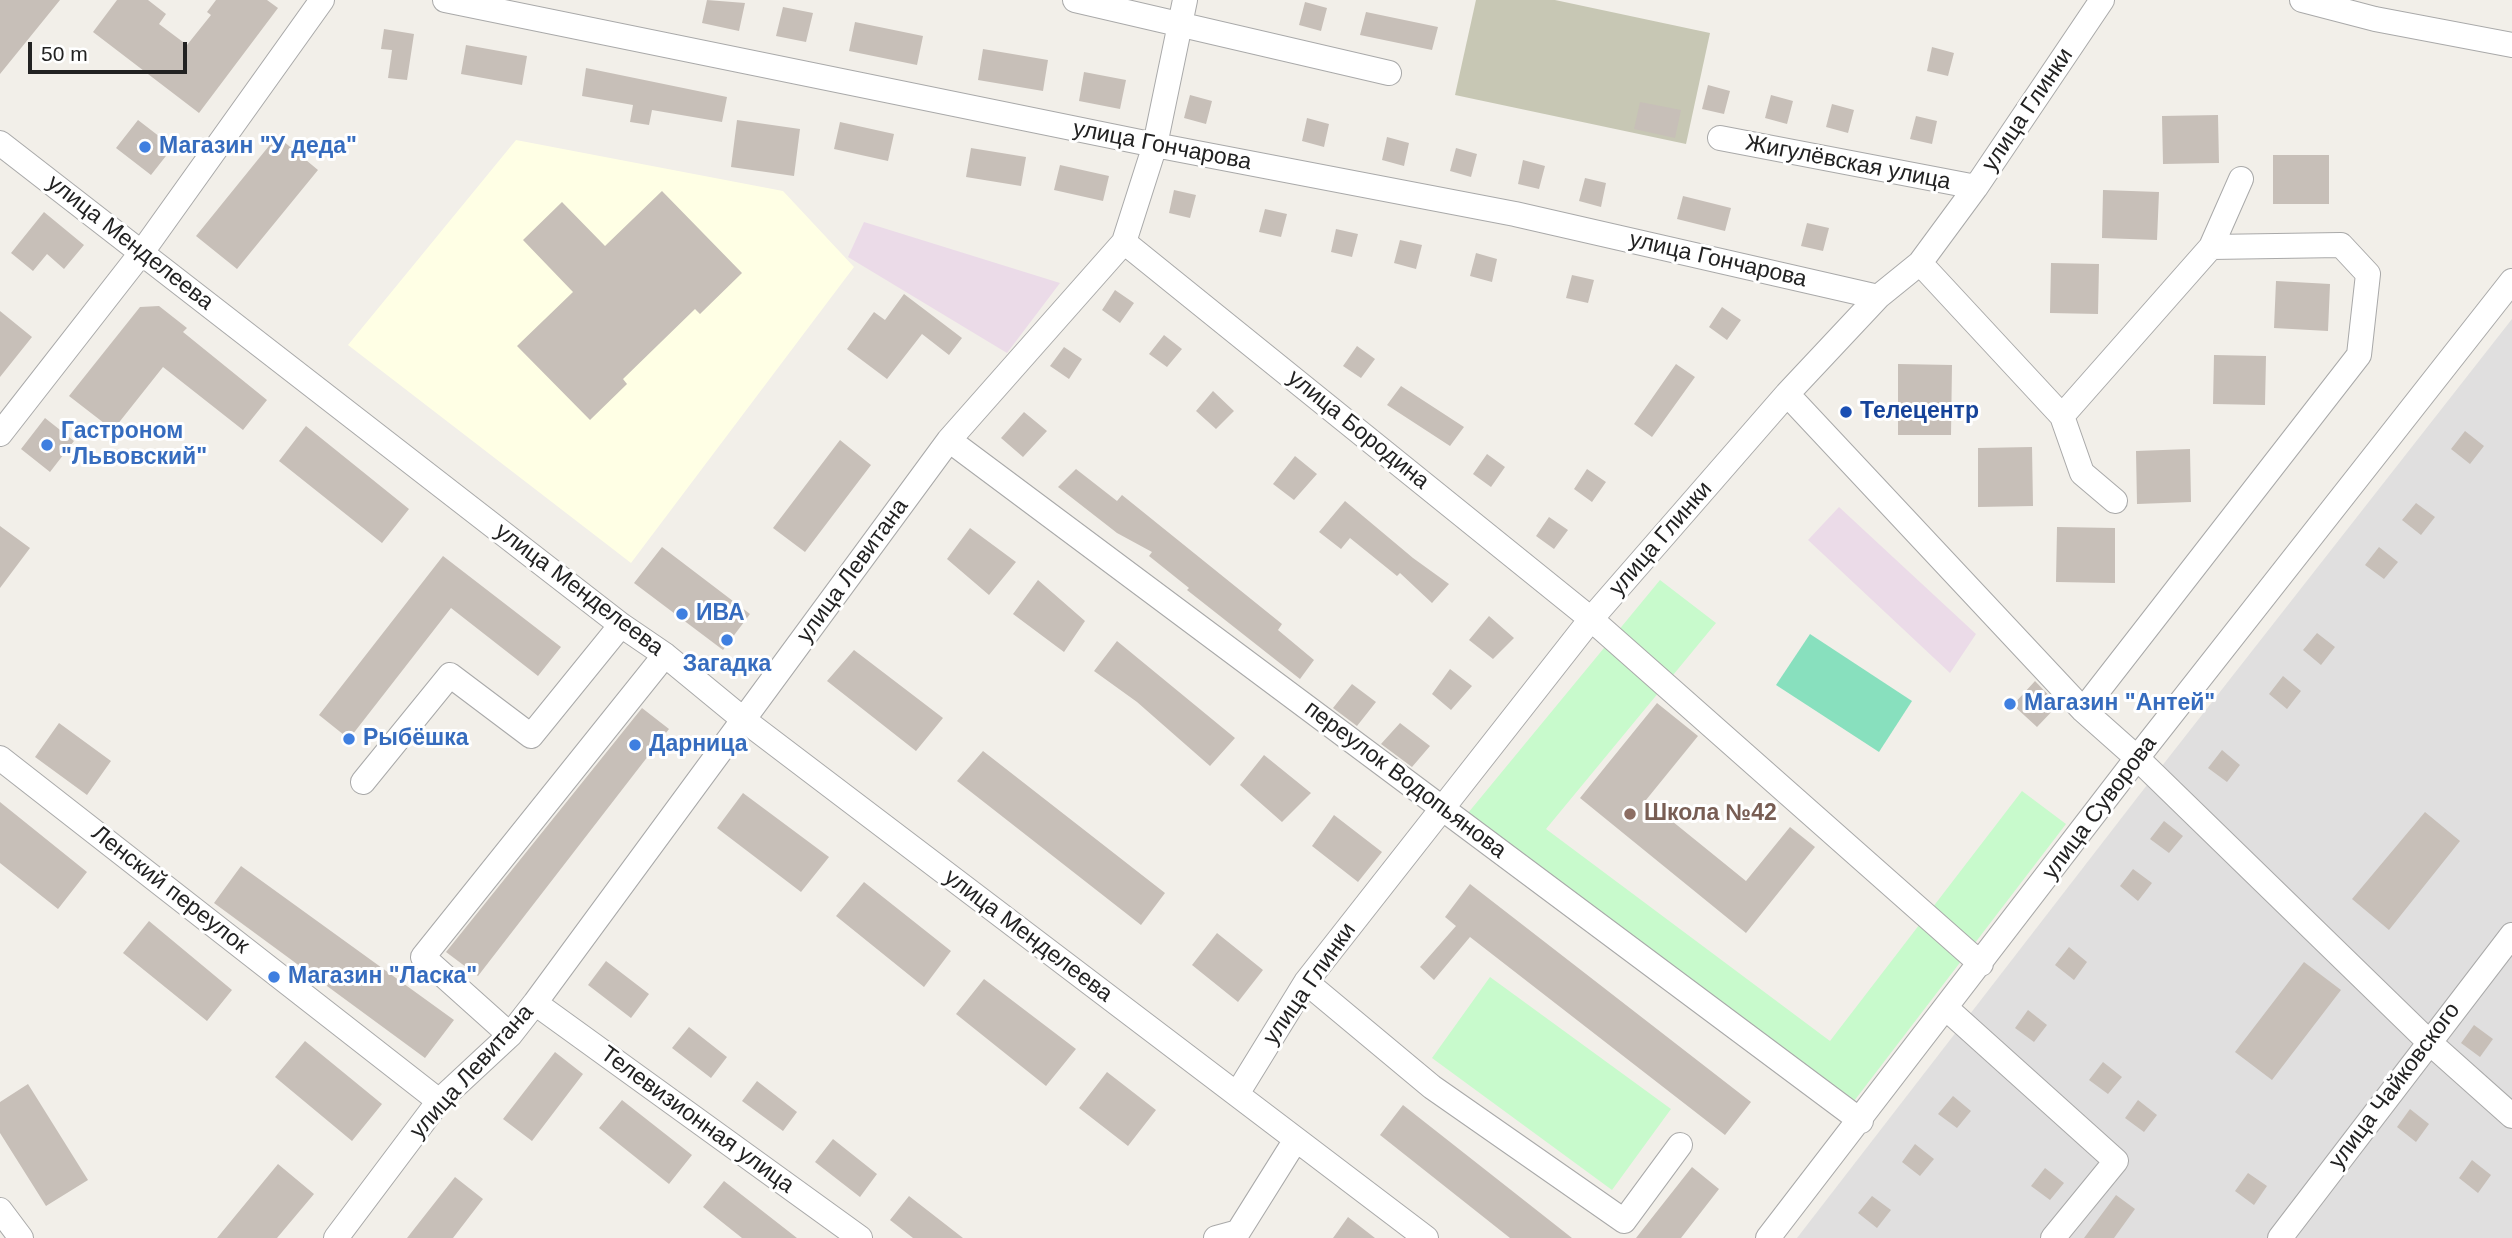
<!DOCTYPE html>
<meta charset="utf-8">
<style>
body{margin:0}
#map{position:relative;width:2512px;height:1238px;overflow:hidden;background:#f2efe9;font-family:Arial,sans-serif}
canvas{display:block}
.scale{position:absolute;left:28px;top:42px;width:159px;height:32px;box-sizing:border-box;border:4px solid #222;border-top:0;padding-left:9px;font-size:21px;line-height:24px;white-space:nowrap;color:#222;-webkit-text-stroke:5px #fff;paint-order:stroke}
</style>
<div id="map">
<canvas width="2512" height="1238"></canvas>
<div class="scale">50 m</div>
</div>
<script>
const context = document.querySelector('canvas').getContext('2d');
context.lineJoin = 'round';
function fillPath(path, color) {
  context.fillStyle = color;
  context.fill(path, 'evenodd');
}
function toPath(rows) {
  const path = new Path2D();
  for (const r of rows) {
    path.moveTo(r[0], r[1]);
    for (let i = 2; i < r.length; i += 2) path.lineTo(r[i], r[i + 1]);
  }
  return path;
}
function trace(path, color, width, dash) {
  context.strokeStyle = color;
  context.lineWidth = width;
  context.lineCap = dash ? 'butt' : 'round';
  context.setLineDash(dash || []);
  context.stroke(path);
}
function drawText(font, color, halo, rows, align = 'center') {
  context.font = font + ' Arial,sans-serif';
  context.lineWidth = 6;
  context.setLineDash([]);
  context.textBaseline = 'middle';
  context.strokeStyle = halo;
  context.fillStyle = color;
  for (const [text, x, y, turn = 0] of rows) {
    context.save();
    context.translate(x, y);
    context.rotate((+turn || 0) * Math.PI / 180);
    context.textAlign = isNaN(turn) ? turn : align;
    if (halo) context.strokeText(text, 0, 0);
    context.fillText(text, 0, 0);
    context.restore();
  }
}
fillPath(toPath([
 [2512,319,2512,1238,1797,1238,2140,794]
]), '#e0dfdf');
fillPath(toPath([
 [864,222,1060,283,1007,353,848,257],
 [1839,507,1976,634,1950,673,1808,540]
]), '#ebdbe8');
fillPath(toPath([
 [516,140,783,191,854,267,631,563,348,345]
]), '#ffffe5');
fillPath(toPath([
 [1476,0,1555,0,1710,33,1686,144,1455,95]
]), '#c7c7b4');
fillPath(toPath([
 [1660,580,1716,623,1546,829,1830,1041,2022,791,2066,824,1851,1105,1468,813],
 [1490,977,1671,1109,1612,1190,1432,1058]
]), '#c8facc');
fillPath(toPath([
 [1810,634,1912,701,1879,752,1776,685]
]), '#88e0be');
fillPath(toPath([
 [0,0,60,0,0,74],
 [117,0,148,0,166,14,159,24,187,45,211,15,207,12,216,0,267,0,278,8,199,113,93,32],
 [707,0,745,3,739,31,702,23],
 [1305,2,1327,8,1321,31,1299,25],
 [783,7,813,13,806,42,776,36],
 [1366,12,1438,27,1432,50,1360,35],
 [855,22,923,36,917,65,849,51],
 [384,29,414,34,407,80,388,78,392,50,381,49],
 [466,45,527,56,522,85,461,74],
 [1932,47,1954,53,1948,76,1927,71],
 [983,49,1048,60,1043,91,978,80],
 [586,68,727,97,722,122,652,110,649,125,630,122,633,105,582,96],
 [1084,72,1126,80,1120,109,1079,101],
 [1708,85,1730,91,1724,114,1702,109],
 [1190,95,1212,101,1206,124,1184,118],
 [1771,95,1793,101,1787,124,1765,118],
 [1640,102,1681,110,1675,138,1634,129],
 [1832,104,1854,110,1848,133,1826,127],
 [2218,115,2219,163,2163,164,2162,116],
 [1916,116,1937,121,1932,144,1910,139],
 [1307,118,1329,124,1324,147,1302,141],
 [138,120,173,147,151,175,116,148],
 [737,120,800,129,794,176,731,167],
 [840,122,894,134,888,161,834,149],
 [277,136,318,170,237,269,196,236],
 [1387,137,1409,143,1404,166,1382,160],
 [971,148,1026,157,1021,186,966,177],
 [1456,148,1477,154,1471,177,1450,171],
 [2273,155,2329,155,2329,204,2273,204],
 [1523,160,1545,166,1539,189,1518,184],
 [1060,165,1109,176,1103,201,1054,190],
 [1585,178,1606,183,1601,207,1579,201],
 [1174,190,1196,195,1190,218,1169,213],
 [2103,190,2159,192,2157,240,2102,238],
 [662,191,742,273,700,314,695,309,623,379,627,384,590,420,517,346,573,292,523,240,562,202,605,246],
 [1683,196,1731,208,1725,231,1677,219],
 [1265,209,1287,214,1281,237,1259,232],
 [44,212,84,245,64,269,47,254,33,271,11,253],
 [1807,223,1829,228,1823,251,1801,246],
 [1336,229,1358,234,1352,257,1331,252],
 [1400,240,1422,245,1416,269,1394,263],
 [1476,253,1497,259,1492,282,1470,276],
 [2051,263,2099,264,2098,314,2050,313],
 [1572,275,1594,280,1588,303,1566,298],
 [2276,281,2330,284,2328,331,2274,328],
 [1115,290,1134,303,1120,323,1102,310],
 [904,294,962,338,949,355,922,334,887,379,847,349,874,312,885,320],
 [159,306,187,328,183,332,267,400,243,430,163,367,113,430,69,396,140,307],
 [1722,307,1741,320,1727,340,1709,327],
 [0,311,32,337,0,377],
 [1164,335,1182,349,1167,367,1149,354],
 [1357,346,1375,359,1361,378,1343,366],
 [1064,347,1082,359,1069,379,1050,366],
 [2214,355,2266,356,2265,405,2213,404],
 [1676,364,1695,377,1652,437,1634,424],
 [1898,364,1952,365,1951,435,1898,435],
 [1401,386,1464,427,1450,446,1387,405],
 [1213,391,1234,411,1216,429,1196,411],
 [1024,412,1047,431,1023,457,1001,438],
 [45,418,74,441,50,472,21,449],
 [306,426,409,509,382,543,279,461],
 [2465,431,2484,446,2470,464,2451,449],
 [840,440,871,465,805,552,773,528],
 [2032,447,2033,506,1978,507,1978,448],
 [2190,449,2191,502,2137,504,2136,451],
 [1487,454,1505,467,1491,487,1473,474],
 [1295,456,1317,474,1294,500,1273,484],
 [1076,469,1117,501,1122,495,1282,624,1278,630,1314,660,1300,679,1187,590,1189,588,1149,556,1152,552,1117,533,1058,487],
 [1587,469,1606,482,1592,502,1574,489],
 [1345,501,1413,558,1449,584,1432,603,1400,573,1397,576,1350,538,1341,549,1319,532],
 [2416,503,2435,517,2421,535,2402,520],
 [1549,517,1568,530,1554,549,1536,536],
 [0,526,30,548,0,588],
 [2057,527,2115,528,2115,583,2056,582],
 [970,528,1016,562,989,595,947,559],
 [662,547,750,614,723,650,634,583],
 [2379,547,2398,562,2384,579,2365,565],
 [443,556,561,647,538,676,451,608,349,739,319,715],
 [1038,580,1085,621,1064,652,1013,614],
 [1489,616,1514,638,1493,659,1469,640],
 [2317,633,2335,647,2321,665,2303,650],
 [1117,641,1235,738,1210,766,1137,702,1094,671],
 [854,650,943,718,916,751,827,681],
 [1450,669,1472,686,1451,710,1432,694],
 [2283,676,2301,691,2287,709,2269,694],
 [2035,681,2058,705,2037,727,2013,705],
 [1352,684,1376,702,1357,726,1333,708],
 [1657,703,1698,736,1646,800,1746,881,1790,827,1815,847,1746,933,1580,798],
 [642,708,669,729,478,976,446,952],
 [59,723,111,761,87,795,35,757],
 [1400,723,1430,746,1412,767,1381,744],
 [2222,750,2240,765,2227,782,2208,768],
 [983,751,1165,893,1141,925,957,781],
 [1264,755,1311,793,1282,822,1240,785],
 [743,793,829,857,801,892,717,828],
 [0,802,87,872,58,909,0,863],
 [2425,812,2460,841,2389,930,2352,899],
 [1334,815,1382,852,1358,882,1312,846],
 [2164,821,2183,836,2169,853,2150,839],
 [241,866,454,1020,425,1058,214,903],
 [2133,869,2152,883,2138,901,2120,886],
 [864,882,951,951,924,987,836,916],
 [1470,884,1751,1102,1725,1135,1470,937,1434,980,1420,967,1456,926,1445,917],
 [149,921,232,990,207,1021,123,953],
 [1217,933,1263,970,1238,1002,1192,965],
 [2069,947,2087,962,2074,980,2055,965],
 [606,961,649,994,631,1018,588,985],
 [2304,962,2341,990,2272,1080,2235,1052],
 [984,979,1076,1049,1046,1086,956,1014],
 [2028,1010,2047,1025,2034,1042,2015,1028],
 [2474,1025,2493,1039,2480,1057,2461,1043],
 [689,1027,727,1057,711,1078,672,1048],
 [305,1041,382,1104,352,1141,275,1077],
 [555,1052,583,1074,532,1141,503,1119],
 [2103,1062,2122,1077,2108,1094,2089,1080],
 [1107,1072,1156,1110,1128,1146,1079,1108],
 [757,1081,797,1112,783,1131,742,1101],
 [28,1084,88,1180,46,1206,0,1133,0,1102],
 [1953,1096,1971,1111,1957,1128,1938,1114],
 [622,1100,692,1155,669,1184,599,1128],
 [2138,1100,2157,1115,2144,1132,2125,1118],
 [1403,1105,1572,1238,1510,1238,1380,1135],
 [2410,1109,2429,1124,2416,1142,2397,1127],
 [833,1139,877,1174,860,1197,815,1162],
 [1915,1144,1934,1159,1920,1176,1902,1162],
 [2472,1160,2491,1175,2478,1193,2459,1178],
 [278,1164,314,1194,277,1238,217,1238],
 [1692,1167,1719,1189,1681,1238,1636,1238],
 [2045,1168,2064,1183,2050,1200,2031,1186],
 [2248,1173,2267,1186,2254,1205,2235,1191],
 [455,1177,483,1199,453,1238,407,1238],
 [724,1181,797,1238,742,1238,703,1207],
 [2116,1195,2135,1209,2114,1238,2084,1238],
 [909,1196,963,1238,913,1238,890,1220],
 [1872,1196,1891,1210,1877,1228,1858,1213],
 [1348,1217,1375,1238,1333,1238]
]), '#c7bfb8');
const minor = toPath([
 [445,0,1155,145,1515,214,1878,297],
 [1075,0,1389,73],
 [2302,0,2375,19,2512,45],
 [1720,138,1976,187],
 [0,143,621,625,665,655,744,720,1426,1238],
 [1124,242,1591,619,1981,964],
 [1920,263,2062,416,2211,247,2241,179],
 [1787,394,2083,710,2137,758,2429,1042,2512,1116],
 [2062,416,2082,473,2115,501],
 [0,434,142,252,322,0],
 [949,440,1861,1121],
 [2083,710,2359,355,2368,274,2341,245,2211,247],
 [0,758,439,1101],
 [363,782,450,675,531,736,621,625],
 [1306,982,1432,1087,1624,1221,1680,1145],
 [535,1003,860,1238],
 [1947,1009,2116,1161,2053,1238],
 [510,1035,423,957,665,655],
 [1237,1094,1306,982,1591,619,1787,394,1878,297,1920,263,1976,187,2102,0],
 [0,1210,21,1238],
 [336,1238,439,1101,510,1035,535,1003,949,440,1124,242,1155,145,1185,0],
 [1216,1238,1238,1232,1295,1141],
 [1768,1238,2137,758,2512,281],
 [2280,1238,2512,935]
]);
trace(minor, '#a9a9a9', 26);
trace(minor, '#fff', 24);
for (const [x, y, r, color] of [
 [145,147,7,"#3f7fe0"],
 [1846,412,7,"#1a4fb4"],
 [47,445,7,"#3f7fe0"],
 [682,614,7,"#3f7fe0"],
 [727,640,7,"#3f7fe0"],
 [2010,704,7,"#3f7fe0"],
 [349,739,7,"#3f7fe0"],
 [635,745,7,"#3f7fe0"],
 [1630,814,7,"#8d6e63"],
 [274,977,7,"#3f7fe0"]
]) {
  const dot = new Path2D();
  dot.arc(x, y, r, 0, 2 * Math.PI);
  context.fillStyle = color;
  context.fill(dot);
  trace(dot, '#fff', 2.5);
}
drawText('23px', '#222', '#fff', [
 ["улица Глинки",2028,110,-56],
 ["улица Гончарова",1162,146,11],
 ["Жигулёвская улица",1848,163,11],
 ["улица Менделеева",130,243,38],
 ["улица Гончарова",1718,260,13],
 ["улица Бородина",1358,430,39],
 ["улица Глинки",1661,539,-49],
 ["улица Левитана",853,571,-54],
 ["улица Менделеева",579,590,37],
 ["переулок Водопьянова",1405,780,37],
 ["улица Суворова",2100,808,-53],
 ["Ленский переулок",170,890,38],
 ["улица Менделеева",1028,936,37],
 ["улица Глинки",1310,984,-55],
 ["улица Левитана",472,1072,-48],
 ["улица Чайковского",2395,1086,-53],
 ["Телевизионная улица",697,1120,36]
]);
drawText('bold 23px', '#366cbe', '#fff', [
 ["Магазин \"У деда\"",159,147],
 ["Гастроном",61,432],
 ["\"Львовский\"",61,458],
 ["ИВА",696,614],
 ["Загадка",727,665,"center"],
 ["Магазин \"Антей\"",2024,704],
 ["Рыбёшка",363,739],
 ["Дарница",649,745],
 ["Магазин \"Ласка\"",288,977]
], 'left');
drawText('bold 23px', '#164399', '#fff', [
 ["Телецентр",1860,412]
], 'left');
drawText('bold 23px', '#785e54', '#fff', [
 ["Школа №42",1644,814]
], 'left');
</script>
